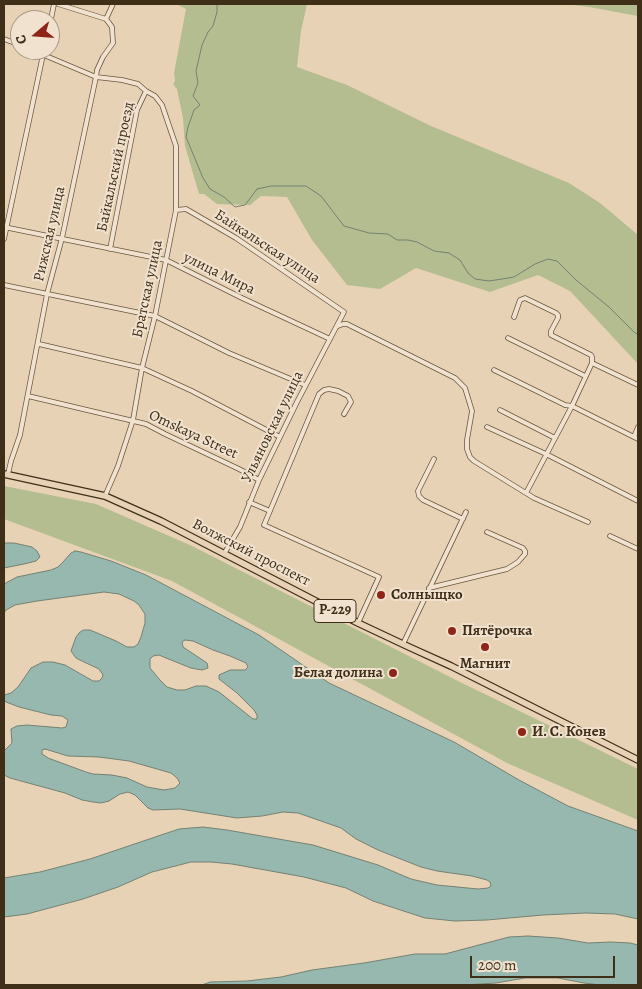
<!DOCTYPE html>
<meta charset="utf-8">
<style>
body{margin:0}
#map{position:relative;width:642px;height:989px;overflow:hidden;background:#e8d2b5;font-family:Alegreya,serif}
canvas{display:block}
.frame{position:absolute;inset:0;border:5px solid #3f2e18;pointer-events:none}
.north{position:absolute;left:10px;top:10px;width:50px;height:50px;box-sizing:border-box;background:#f0e2cf;border:1px solid #a99a86;border-radius:50%;rotate:252deg;font-size:14px;font-weight:700;line-height:20px;text-align:center;color:#3f2e18}
.north::after{content:'';display:block;margin:auto;width:18px;height:22px;background:#8f2418;clip-path:polygon(50% 0,100% 100%,50% 72%,0 100%)}
.scale{position:absolute;left:470px;top:956px;width:145px;height:22px;box-sizing:border-box;border:2px solid #3f2e18;border-top:0;padding-left:6px;font-size:15px;line-height:18px;white-space:nowrap;color:#3f2e18;-webkit-text-stroke:4px #f0e2cf;paint-order:stroke}
</style>
<div id="map">
<canvas width="642" height="989"></canvas>
<div class="frame"></div>
<div class="north">С</div>
<div class="scale">200 m</div>
</div>
<script>
const context = document.querySelector('canvas').getContext('2d');
context.lineJoin = 'round';
function fillPath(path, color) {
  context.fillStyle = color;
  context.fill(path, 'evenodd');
}
function toPath(rows) {
  const path = new Path2D();
  for (const r of rows) {
    path.moveTo(r[0], r[1]);
    for (let i = 2; i < r.length; i += 2) path.lineTo(r[i], r[i + 1]);
  }
  return path;
}
function trace(path, color, width, dash) {
  context.strokeStyle = color;
  context.lineWidth = width;
  context.lineCap = dash ? 'butt' : 'round';
  context.setLineDash(dash || []);
  context.stroke(path);
}
function drawText(font, color, halo, rows, align = 'center') {
  context.font = font + ' Alegreya,serif';
  context.lineWidth = 4;
  context.setLineDash([]);
  context.textBaseline = 'middle';
  context.strokeStyle = halo;
  context.fillStyle = color;
  for (const [text, x, y, turn = 0] of rows) {
    context.save();
    context.translate(x, y);
    context.rotate((+turn || 0) * Math.PI / 180);
    context.textAlign = isNaN(turn) ? turn : align;
    if (halo) context.strokeText(text, 0, 0);
    context.fillText(text, 0, 0);
    context.restore();
  }
}
fillPath(toPath([
 [176,4,307,4,301,31,297,67,347,85,431,126,569,183,600,203,638,235,638,364,570,291,538,275,490,292,416,268,380,289,347,285,312,240,287,197,261,196,250,205,217,204,204,194,199,194,185,146,183,118,177,89,173,84,175,81,174,73,186,9],
 [566,4,638,4,638,16,589,7],
 [4,486,96,504,192,546,456,680,638,769,638,820,507,763,172,581,4,519]
]), '#b3bd90');
const water = toPath([
 [4,543,14,543,32,547,37,551,40,557,36,561,24,564,4,568,4,543],
 [75,551,81,552,111,561,146,575,259,635,329,683,454,742,519,780,568,806,638,831,638,919,615,914,586,913,543,915,487,920,455,921,425,918,373,901,346,888,304,877,232,864,211,862,191,862,152,872,118,887,83,899,27,914,4,917,4,878,40,872,90,859,179,829,203,827,227,830,313,845,378,865,411,879,437,885,478,889,488,888,491,886,490,882,487,880,472,876,437,871,421,867,378,850,356,839,341,828,298,813,283,812,262,816,237,818,180,809,153,810,148,808,135,795,128,792,120,794,109,801,101,803,93,802,82,800,65,793,10,778,4,775,4,751,12,743,11,729,17,726,27,725,62,728,66,727,68,720,62,716,51,715,19,707,6,702,4,700,4,695,11,693,18,687,31,668,43,662,53,662,65,665,93,681,99,681,102,678,103,675,99,669,84,662,76,658,71,651,76,637,79,633,83,630,90,630,116,641,127,647,134,647,138,644,141,637,145,623,145,614,139,605,134,601,119,594,104,592,37,601,15,605,6,610,4,613,4,584,17,577,51,570,58,567,63,562,71,553,75,551],
 [185,640,193,641,213,650,230,656,246,663,248,667,245,670,230,670,219,675,219,679,237,693,254,710,257,715,257,719,253,719,219,692,206,686,196,686,185,690,177,690,167,687,160,680,150,668,150,659,153,656,159,655,166,658,191,668,202,670,208,668,207,663,183,647,182,642,185,640],
 [45,749,68,756,99,757,129,761,171,773,177,778,180,783,175,788,164,790,147,787,127,778,112,775,93,774,86,772,48,758,42,754,42,750,45,749],
 [528,936,558,938,588,943,611,942,630,943,638,945,638,985,600,985,584,983,558,978,525,978,496,983,463,985,202,985,210,982,247,981,281,977,312,970,364,963,415,954,445,954,509,937,528,936]
]);
fillPath(water, '#97b8ae');
trace(water, '#748172', 1);
trace(toPath([
 [217,4,217,12,213,26,208,32,202,45,196,71,198,83,193,96,200,105,194,110,188,127,186,137,203,178,210,189,224,197,235,207,245,205,257,189,271,186,306,186,321,196,344,226,369,233,388,234,397,240,408,240,417,242,434,251,449,253,460,260,468,273,475,279,489,281,502,279,514,277,535,264,548,259,557,261,576,280,609,307,634,332,638,335]
]), '#748172', 1);
const street = toPath([
 [58,4,106,19],
 [50,24,54,4],
 [4,39,20,45],
 [32,50,96,77,122,80,138,84,146,91,155,96,162,105,176,146,176,210,155,316,142,368,133,420,118,466,105,496],
 [176,210,186,209,236,238,344,312,297,402,259,480,240,527,224,554],
 [4,227,166,260,242,298,330,339],
 [4,239,44,50],
 [110,249,137,110,146,91],
 [4,285,155,316,229,353,305,385],
 [514,317,520,300,525,298,556,313,558,315,558,318,551,331,551,335,591,355,592,357,592,363],
 [338,326,343,324,347,324,455,378,465,388,472,411,467,440,467,449,470,457,474,461,534,498,588,522],
 [508,338,585,376],
 [39,344,142,368,192,391,280,437],
 [592,363,638,385],
 [494,370,565,405,572,406,638,439],
 [28,396,146,424,165,434,239,469,259,480],
 [500,410,555,438],
 [344,414,351,402,348,396,338,391,329,389,324,390,319,394,264,525,379,577,358,623],
 [487,427,546,454,638,501],
 [634,437,638,427],
 [434,459,418,491,419,496,423,500,463,519],
 [8,474,11,461,20,435,47,294,62,238,96,77,97,70,103,57,113,43,112,27,106,19,113,4],
 [526,493,572,406,592,363],
 [249,502,270,511],
 [610,536,638,549],
 [429,588,507,569,518,562,525,554,525,551,523,548,487,532],
 [403,644,466,512]
]);
const primary = toPath([
 [4,474,105,496,161,521,358,623,409,647,451,666,638,760]
]);
trace(street, '#69573f', 5.5);
trace(primary, '#3f2e18', 8);
trace(street, '#f0e2cf', 4);
trace(primary, '#e8d2b5', 5.5);
for (const [x, y, r, color] of [
 [381,595,5,"#8f2418"],
 [452,631,5,"#8f2418"],
 [485,647,5,"#8f2418"],
 [393,673,5,"#8f2418"],
 [522,732,5,"#8f2418"]
]) {
  const dot = new Path2D();
  dot.arc(x, y, r, 0, 2 * Math.PI);
  context.fillStyle = color;
  context.fill(dot);
  trace(dot, '#f0e2cf', 2);
}
for (const [x, y, w] of [
 [335,611,42]
]) {
  const box = new Path2D();
  box.roundRect(x - w / 2, y - 11.5, w, 23, 4);
  context.fillStyle = '#f0e2cf';
  context.fill(box);
  trace(box, '#3f2e18', 1);
}
drawText('bold 14px', '#3f2e18', null, [
 ["Р-229",335,611]
]);
drawText('15px', '#3f2e18', '#f0e2cf', [
 ["Байкальский проезд",116,167,-78],
 ["Рижская улица",50,234,-77],
 ["Байкальская улица",267,247,33],
 ["улица Мира",219,274,26],
 ["Братская улица",148,289,-78],
 ["Ульяновская улица",273,427,-64],
 ["Omskaya Street",193,435,25],
 ["Волжский проспект",251,553,27]
]);
drawText('bold 15px', '#3f2e18', '#f0e2cf', [
 ["Солныщко",391,595],
 ["Пятёрочка",462,631],
 ["Магнит",485,664,"center"],
 ["Белая долина",383,673,"right"],
 ["И. С. Конев",532,732]
], 'left');
</script>
